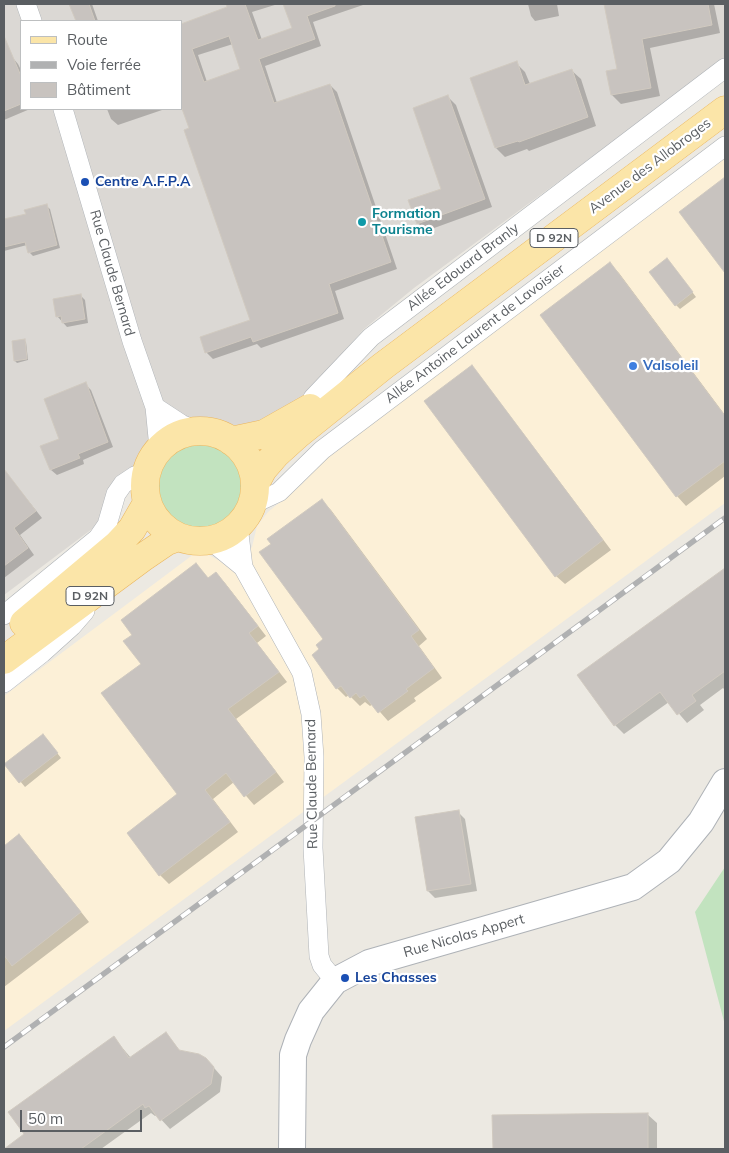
<!DOCTYPE html>
<meta charset="utf-8">
<style>
body{margin:0}
#map{position:relative;width:729px;height:1153px;overflow:hidden;background:#ece9e2;font-family:Mulish,sans-serif}
canvas{display:block}
.frame{position:absolute;inset:0;border:5px solid #5a5e62;pointer-events:none}
.legend{position:absolute;left:20px;top:20px;width:162px;height:90px;box-sizing:border-box;background:#fff;border:1px solid #bdbfc0;margin:0;padding:6px 9px;list-style:none;font-size:15px;color:#5a5e62}
.legend li{display:flex;align-items:center;gap:10px;height:25px}
.legend b{width:25px;border:1px solid #bdbfc0}
.scale{position:absolute;left:20px;top:1110px;width:122px;height:22px;box-sizing:border-box;border:2px solid #5a5e62;border-top:0;padding-left:6px;font-size:15px;line-height:18px;white-space:nowrap;color:#5a5e62;-webkit-text-stroke:4px #fff;paint-order:stroke}
</style>
<div id="map">
<canvas width="729" height="1153"></canvas>
<div class="frame"></div>
<ul class="legend">
<li><b style="height:6px;background:#fbe5a8"></b>Route</li>
<li><b style="height:6px;background:#b0b1b2"></b>Voie ferrée</li>
<li><b style="height:14px;background:#c8c3bf"></b>Bâtiment</li>
</ul>
<div class="scale">50 m</div>
</div>
<script>
const context = document.querySelector('canvas').getContext('2d');
context.lineJoin = 'round';
function fillPath(path, color) {
  context.fillStyle = color;
  context.fill(path, 'evenodd');
}
function toPath(rows) {
  const path = new Path2D();
  for (const r of rows) {
    if (r.length === 3) {
      path.moveTo(r[0] + r[2], r[1]);
      path.arc(r[0], r[1], r[2], 0, 2 * Math.PI);
      continue;
    }
    path.moveTo(r[0], r[1]);
    for (let i = 2; i < r.length; i += 2) path.lineTo(r[i], r[i + 1]);
  }
  return path;
}
function trace(path, color, width, dash) {
  context.strokeStyle = color;
  context.lineWidth = width;
  context.lineCap = dash ? 'butt' : 'round';
  context.setLineDash(dash || []);
  context.stroke(path);
}
function drawText(font, color, halo, rows, align = 'center') {
  context.font = font + ' Mulish,sans-serif';
  context.lineWidth = 4.5;
  context.setLineDash([]);
  context.textBaseline = 'middle';
  context.strokeStyle = halo;
  context.fillStyle = color;
  for (const [text, x, y, turn = 0] of rows) {
    context.save();
    context.translate(x, y);
    context.rotate((+turn || 0) * Math.PI / 180);
    context.textAlign = isNaN(turn) ? turn : align;
    if (halo) context.strokeText(text, 0, 0);
    context.fillText(text, 0, 0);
    context.restore();
  }
}
fillPath(toPath([
 [725,154,725,503,4,1031,4,696,194,554,205,553,220,561,230,569,252,547,257,526,268,512,301,485,333,450]
]), '#fcf0d7');
fillPath(toPath([
 [4,4,725,4,725,59,414,288,364,329,301,400,254,427,231,425,210,418,184,421,154,439,144,454,118,486,104,520,4,595],
 [21,21,181,21,181,109,21,109]
]), '#dbd8d4');
fillPath(toPath([
 [200,486,41],
 [725,867,725,1025,695,912]
]), '#c2e3bf');
fillPath(toPath([
 [71,4,92,4,98,21,77,21],
 [228,4,278,4,252,12,262,40,293,28,284,4,363,4,363,5,313,22,321,46,265,66,277,103,330,85,337,92,397,269,335,291,344,319,261,348,257,344,213,359,206,352,251,321,191,129,181,25,229,8],
 [233,44,242,70,207,82,198,55],
 [528,4,557,4,559,16,535,21,531,16],
 [606,4,714,4,720,33,650,48,660,96,621,104,612,95,618,70],
 [12,57,18,64,21,70,21,109,30,109,4,120,4,61],
 [516,63,525,72,530,84,571,70,581,79,596,126,529,151,527,149,505,157,496,148,472,78],
 [448,97,456,105,492,207,426,231,418,223,442,190],
 [107,109,165,109,118,125,111,119],
 [725,179,725,271,681,212],
 [46,206,50,209,60,248,33,256,29,252,27,245,4,251,4,227,22,223],
 [610,264,619,273,725,415,725,476,686,506,677,496,541,315],
 [671,264,696,297,680,309,676,305],
 [81,296,85,300,88,323,67,327,57,316],
 [24,341,26,342,28,360,17,363,15,361],
 [472,367,480,376,611,550,565,584,556,576],
 [85,384,91,390,113,447,83,460,84,464,57,475,51,470,42,447,60,439],
 [7,474,42,518,20,535,34,555,4,578,4,477],
 [322,501,331,510,427,639,419,646,442,678,414,698,416,701,388,721,373,704,370,706,365,702,360,706,349,695,346,697,337,688,314,655,321,649,325,639,272,544],
 [196,564,209,579,216,574,225,583,266,636,257,643,287,682,236,719,284,782,254,805,234,782,213,799,238,832,169,884,160,875,179,795,133,635],
 [721,573,725,578,725,690,723,688,700,705,704,710,687,723,669,702,624,734,615,725],
 [47,740,61,758,25,787,6,764],
 [458,812,465,819,477,891,435,898,428,891],
 [19,836,28,845,89,922,4,987,4,847],
 [166,1033,181,1052,206,1059,215,1069,222,1077,220,1092,170,1129,157,1115,155,1116,151,1113,101,1149,5,1149,26,1134,114,1038,131,1058],
 [647,1114,657,1123,657,1149,494,1149,493,1117]
]), '#0003');
const building = toPath([
 [69,4,89,4,95,21,76,21,69,4],
 [226,4,245,4,258,40,292,28,283,4,335,4,335,6,307,16,315,39,259,59,274,103,330,84,391,262,329,284,338,313,253,342,251,337,205,353,200,337,250,320,184,130,189,128,181,106,181,24,227,7,226,4],
 [229,36,240,69,204,82,192,49,229,36],
 [604,4,708,4,712,25,642,39,651,88,611,95,606,71,617,69,604,4],
 [4,36,21,76,21,104,4,111,4,36],
 [517,61,525,85,572,69,588,117,519,142,518,141,495,148,470,78,517,61],
 [448,95,485,199,417,224,408,200,441,189,413,108,448,95],
 [725,177,725,273,679,212,725,177],
 [47,204,57,245,28,253,25,242,4,247,4,219,26,214,24,210,47,204],
 [667,258,693,292,675,306,649,272,667,258],
 [610,262,725,416,725,461,676,497,540,315,610,262],
 [81,294,85,319,62,323,61,316,56,317,53,299,81,294],
 [25,339,27,359,14,361,12,341,25,339],
 [472,365,603,540,555,577,424,401,472,365],
 [86,382,108,442,78,454,80,458,50,470,40,446,59,439,44,399,86,382],
 [4,469,36,511,14,528,28,548,4,566,4,469],
 [322,499,419,630,411,636,434,668,406,689,408,691,378,713,364,695,360,698,356,693,350,698,341,686,336,689,312,655,319,649,316,645,323,639,259,552,271,544,267,539,322,499],
 [196,563,208,578,216,572,258,626,249,633,279,672,228,709,276,772,244,797,226,773,205,790,230,822,159,876,127,833,177,794,101,693,141,664,123,641,132,635,121,620,196,563],
 [725,568,725,671,692,695,696,701,677,715,660,692,614,726,577,675,725,568],
 [43,734,58,753,19,783,4,764,43,734],
 [459,810,471,884,427,891,415,817,459,810],
 [19,834,81,912,12,966,4,955,4,846,19,834],
 [166,1032,179,1050,199,1054,206,1058,214,1067,211,1084,160,1121,149,1106,145,1108,143,1104,81,1149,4,1149,24,1134,8,1112,114,1036,129,1058,166,1032],
 [648,1113,648,1149,493,1149,492,1115,648,1113]
]);
fillPath(building, '#c8c3bf');
trace(building, '#d1cac0', 1);
const street = toPath([
 [26,4,32,21],
 [63,109,132,341,155,407,159,448],
 [155,407,181,424,196,431],
 [311,407,313,398,371,337,725,68],
 [251,505,279,492,322,450,725,146],
 [238,526,243,567],
 [210,540,243,567,302,673,311,714,314,757,313,848,319,956,322,965,335,981],
 [4,615,98,538,107,525,116,494,123,484,135,476,146,473],
 [4,683,42,653,72,626,85,611]
]);
const secondary = toPath([
 [292,1149,293,1055,298,1040,311,1011,335,981,369,963,633,887,669,861,701,822,725,782]
]);
const primary = toPath([
 [200,486,55],
 [231,441,264,434,310,408],
 [255,484,263,469,276,454,297,435,383,366,725,110],
 [24,623,117,545,132,529,147,503],
 [4,660,142,558,167,541,178,537]
]);
trace(street, '#afb3b7', 20);
trace(secondary, '#aeb2b7', 28);
trace(primary, '#eab55d', 29);
trace(street, '#fff', 19);
trace(secondary, '#fff', 26);
trace(primary, '#fbe5a8', 28);
const rail = toPath([
 [4,1047,725,518]
]);
trace(rail, '#b0b1b2', 5.5);
trace(rail, '#fff', 4, [11]);
for (const [x, y, r, color] of [
 [85,182,5,"#1a4fb4"],
 [362,222,5,"#0f9aa8"],
 [633,366,5,"#3f7fe0"],
 [345,978,5,"#1a4fb4"]
]) {
  const dot = new Path2D();
  dot.arc(x, y, r, 0, 2 * Math.PI);
  context.fillStyle = color;
  context.fill(dot);
  trace(dot, '#fff', 2);
}
for (const [x, y, w] of [
 [554,238,48],
 [90,596,48]
]) {
  const box = new Path2D();
  box.roundRect(x - w / 2, y - 9.5, w, 19, 4);
  context.fillStyle = '#fff';
  context.fill(box);
  trace(box, '#5a5e62', 1);
}
drawText('bold 12px', '#5a5e62', null, [
 ["D 92N",554,238],
 ["D 92N",90,596]
]);
drawText('14px', '#5a5e62', '#fff', [
 ["Avenue des Allobroges",650,166,-37],
 ["Allée Edouard Branly",463,267,-37],
 ["Rue Claude Bernard",112,273,74],
 ["Allée Antoine Laurent de Lavoisier",475,334,-37],
 ["Rue Claude Bernard",312,784,-91],
 ["Rue Nicolas Appert",464,936,-16]
]);
drawText('bold 14px', '#164399', '#fff', [
 ["Centre A.F.P.A",95,182],
 ["Les Chasses",355,978]
], 'left');
drawText('bold 14px', '#0d838f', '#fff', [
 ["Formation",372,214],
 ["Tourisme",372,230]
], 'left');
drawText('bold 14px', '#366cbe', '#fff', [
 ["Valsoleil",643,366]
], 'left');
</script>
